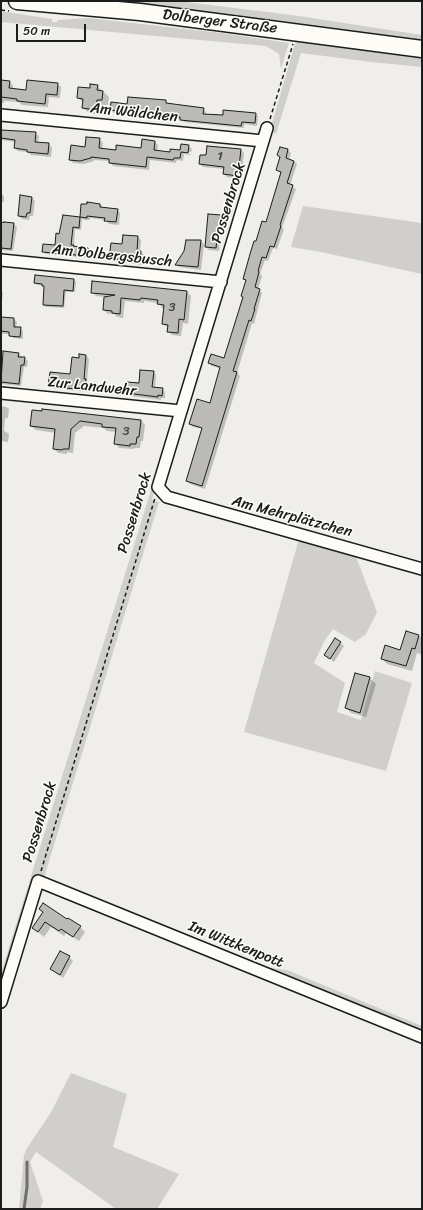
<!DOCTYPE html>
<meta charset="utf-8">
<style>
body{margin:0}
#map{position:relative;width:423px;height:1210px;overflow:hidden;background:#f0eeea;font-family:Sriracha,sans-serif}
canvas{display:block}
.frame{position:absolute;inset:0;border:2px solid #1c1c1c;pointer-events:none}
.scale{position:absolute;left:16px;top:24px;width:70px;height:18px;box-sizing:border-box;border:2px solid #1c1c1c;border-top:0;padding-left:5px;font-size:12px;line-height:14px;white-space:nowrap;color:#1c1c1c;-webkit-text-stroke:3px #fdfcf7;paint-order:stroke}
</style>
<div id="map">
<canvas width="423" height="1210"></canvas>
<div class="frame"></div>
<div class="scale">50 m</div>
</div>
<script>
const context = document.querySelector('canvas').getContext('2d');
context.lineJoin = 'round';
function fillPath(path, color) {
  context.fillStyle = color;
  context.fill(path, 'evenodd');
}
function toPath(rows) {
  const path = new Path2D();
  for (const r of rows) {
    path.moveTo(r[0], r[1]);
    for (let i = 2; i < r.length; i += 2) path.lineTo(r[i], r[i + 1]);
  }
  return path;
}
function trace(path, color, width, dash) {
  context.strokeStyle = color;
  context.lineWidth = width;
  context.lineCap = dash ? 'butt' : 'round';
  context.setLineDash(dash || []);
  context.stroke(path);
}
function drawText(font, color, halo, rows, align = 'center') {
  context.font = font + ' Sriracha,sans-serif';
  context.lineWidth = 3;
  context.setLineDash([]);
  context.textBaseline = 'middle';
  context.strokeStyle = halo;
  context.fillStyle = color;
  for (const [text, x, y, turn = 0] of rows) {
    context.save();
    context.translate(x, y);
    context.rotate((+turn || 0) * Math.PI / 180);
    context.textAlign = isNaN(turn) ? turn : align;
    if (halo) context.strokeText(text, 0, 0);
    context.fillText(text, 0, 0);
    context.restore();
  }
}
fillPath(toPath([
 [85,1,178,1,299,16,422,35,422,43],
 [1,11,52,19,52,22,57,22,58,20,88,18,222,33,289,43,281,69,279,54,266,46,1,22],
 [297,37,422,54,422,67,371,62,301,53,276,134,270,130],
 [303,206,422,223,422,274,321,252,291,247],
 [152,487,155,488,152,500,159,502,46,871,45,878,37,875,35,880,1,994,1,973],
 [299,539,355,554,377,612,366,634,355,642,333,629,325,640,314,663,345,683,337,712,361,720,375,671,412,683,386,771,244,732],
 [255,966,287,970,422,1026,422,1035],
 [71,1073,127,1094,113,1147,179,1174,157,1209,116,1209,36,1152,30,1162,43,1201,40,1209,19,1209,24,1155,27,1148,50,1114]
]), '#d0cfcc');
fillPath(toPath([
 [1,81,10,82,13,86,13,90,27,92,57,84,61,87,60,98,49,97,48,107,22,105,19,102,4,101,4,103,1,103],
 [97,86,109,97,108,105,102,105,101,115,89,113,83,108,84,103,78,98],
 [165,101,168,104,203,109,206,112,205,115,224,116,255,114,258,116,257,126,244,124,244,128,184,122,181,119,114,113,111,110,128,105],
 [1,130,4,131,35,133,39,136,38,143,49,144,52,148,51,157,31,155,28,152,18,151,15,148,15,142,2,140,1,144],
 [99,139,103,143,102,149,116,151,142,149,155,142,158,145,157,151,170,153,181,151,188,146,192,149,191,152,183,151,183,153,191,154,191,155,184,154,183,161,177,160,176,163,150,160,149,170,113,166,110,161,94,160,94,161,84,164,73,163,70,160],
 [280,148,288,150,291,153,289,160,294,161,297,164,290,185,296,189,282,228,284,229,277,249,273,248,268,261,265,260,260,274,262,276,258,289,262,293,254,324,252,323,237,373,240,376,205,489,190,484,187,481,203,429,193,427,190,424,210,404,221,369,212,366,209,363,225,360,243,297,247,282,244,279,257,242,267,223,282,174,277,170,281,158,278,155],
 [241,150,244,153,241,179,227,177,224,174,224,169,203,167,200,164,207,156],
 [1,194,4,196,4,202,1,202],
 [32,198,35,201,33,216,30,216,29,220,22,219,19,216],
 [100,204,103,208,117,210,120,213,119,225,109,224,106,220,90,218,90,220,84,220,82,218,81,230,75,229,74,246,88,249,90,251,89,258,46,254,43,251,56,246,60,235,80,218,81,219,82,205],
 [209,215,221,216,225,220,223,233,221,232,219,251,209,250,206,247],
 [1,224,14,224,17,227,13,251,1,250],
 [138,237,141,240,140,251,144,255,143,265,114,261,110,258,123,246],
 [201,241,204,244,201,270,179,267,176,265],
 [74,280,76,282,75,292,66,292,64,308,46,307,44,305,45,288,43,285,37,285,35,283],
 [1,291,3,293,2,300,1,300],
 [92,292,187,292,191,296,188,324,183,323,181,336,172,335,168,331,169,328,163,324,165,308,162,308,159,303,144,301,144,303,125,301,123,318,117,317,114,314,108,314,104,310,105,297,96,296],
 [1,318,14,319,17,322,16,328,20,328,23,331,23,339,13,338,10,334,3,334,1,332],
 [18,354,28,361,27,367,24,367,21,386,1,384,1,370],
 [80,355,86,356,89,359,87,381,88,383,88,392,52,388,49,385,71,375,80,359],
 [154,372,156,375,155,388,162,389,165,392,165,398,161,398,161,400,130,396,127,393,140,384],
 [1,406,6,407,9,409,8,418,5,418,4,431,6,432,9,434,8,442,1,441],
 [33,412,141,420,145,425,143,441,141,441,140,448,134,448,134,449,119,448,115,443,116,432,107,431,104,428,84,426,75,433,73,453,67,452,67,454,58,453,54,449,56,433,36,430,31,426],
 [419,636,422,639,422,649,421,654,417,653,412,671,387,664,382,658,401,651],
 [335,639,344,646,334,662,325,655],
 [356,674,370,678,376,684,366,717,351,713,346,708],
 [40,909,80,927,85,932,79,941,66,933,64,936,51,927,44,937,33,928,43,913],
 [69,957,73,961,63,978,51,969]
]), '#0003');
trace(toPath([
 [24,1209,27,1187,27,1162]
]), '#706f6d', 3);
const building = toPath([
 [1,80,10,81,9,88,26,90,27,80,58,83,57,95,46,94,45,104,17,101,17,99,1,97,1,80],
 [90,84,98,85,97,90,103,91,102,100,97,100,96,110,82,108,83,99,77,98,78,87,90,88,90,84],
 [128,97,166,100,166,103,204,108,203,114,223,115,223,110,256,113,255,123,242,122,241,126,180,120,180,117,110,110,111,102,127,104,128,97],
 [1,130,36,132,35,142,49,143,48,154,27,152,27,150,14,148,15,140,1,138,1,130],
 [86,137,100,138,99,148,116,150,116,145,141,148,142,139,155,141,154,150,170,152,170,149,180,150,181,144,189,145,188,153,181,152,180,158,174,158,173,160,147,157,146,167,109,163,109,159,91,157,91,158,80,161,69,160,71,145,85,147,86,137],
 [207,146,241,149,238,176,223,174,224,167,199,164,200,155,206,155,207,146],
 [280,147,288,149,286,158,294,161,287,183,293,185,280,225,281,226,274,247,270,246,266,258,262,257,258,271,259,272,255,287,260,289,254,309,255,309,251,321,249,320,233,371,237,372,202,486,186,481,202,428,189,424,197,399,210,403,220,367,208,363,211,354,224,358,243,297,241,296,246,280,243,279,250,254,254,241,256,241,262,221,266,222,281,172,276,170,280,157,277,155,280,147],
 [20,195,32,197,30,213,27,213,26,217,18,216,20,195],
 [87,202,100,204,100,207,118,209,116,222,104,221,105,218,87,216,87,218,80,217,81,204,87,204,87,202],
 [208,214,221,215,220,230,218,229,216,248,205,247,208,214],
 [63,215,80,217,79,228,73,227,71,245,74,245,73,246,88,248,87,256,42,252,43,244,55,245,56,233,59,234,63,215],
 [4,222,14,223,11,249,1,248,1,223,4,222],
 [123,235,138,236,137,251,141,251,140,262,109,258,111,243,122,244,123,235],
 [186,240,201,240,198,267,175,265,184,251,186,240],
 [35,275,74,279,73,291,64,290,63,306,43,305,44,286,42,286,42,284,34,283,35,275],
 [92,281,187,291,184,320,179,319,178,333,167,332,168,325,162,324,164,305,157,304,158,300,141,298,140,300,121,298,120,314,112,313,112,311,103,310,104,297,115,295,91,293,92,281],
 [1,317,14,318,14,327,21,327,20,337,9,336,9,332,1,331,1,317],
 [3,351,19,353,18,357,25,357,24,365,21,365,19,384,1,382,3,351],
 [79,354,86,355,84,379,86,379,85,390,48,386,50,372,70,374,72,357,79,358,79,354],
 [140,370,154,371,152,387,163,388,162,396,158,395,158,397,126,393,127,382,139,383,140,370],
 [42,409,141,420,139,437,137,437,136,444,130,444,130,446,114,444,116,428,102,427,102,424,80,421,71,429,69,449,63,449,62,450,53,449,55,429,30,426,32,410,42,411,42,409],
 [406,631,419,635,415,649,412,648,406,666,381,659,385,645,400,650,406,631],
 [335,638,341,642,330,659,324,655,335,638],
 [355,673,370,677,360,713,345,708,355,673],
 [43,903,67,919,68,918,81,926,73,937,61,929,59,931,45,922,38,932,32,928,43,912,39,909,43,903],
 [60,951,70,956,60,975,50,969,60,951]
]);
fillPath(building, '#bbbab6');
trace(building, '#1c1c1c', 1);
const street = toPath([
 [1,115,263,141],
 [267,128,158,487,167,497,422,569],
 [1,260,221,282],
 [1,393,181,411],
 [1,1002,38,881,422,1037]
]);
const secondary = toPath([
 [17,1,140,12,422,49]
]);
trace(street, '#1c1c1c', 14);
trace(secondary, '#1c1c1c', 19);
trace(toPath([
 [1,10,9,11],
 [270,119,293,44],
 [41,871,155,498]
]), '#1c1c1c', 1.5, [4, 3]);
trace(street, '#fdfcf7', 11);
trace(secondary, '#fdfcf7', 16);
drawText('13px', '#444442', null, [
 ["1",220,157],
 ["3",172,308],
 ["3",126,432]
]);
drawText('15px', '#1c1c1c', '#fdfcf7', [
 ["Dolberger Straße",220,22,7],
 ["Am Wäldchen",134,113,6],
 ["Possenbrock",229,203,-73],
 ["Am Dolbergsbusch",112,256,6],
 ["Zur Landwehr",92,387,6],
 ["Possenbrock",135,513,-73],
 ["Am Mehrplätzchen",292,517,15],
 ["Possenbrock",40,822,-73],
 ["Im Wittkenpott",236,945,22]
]);
</script>
